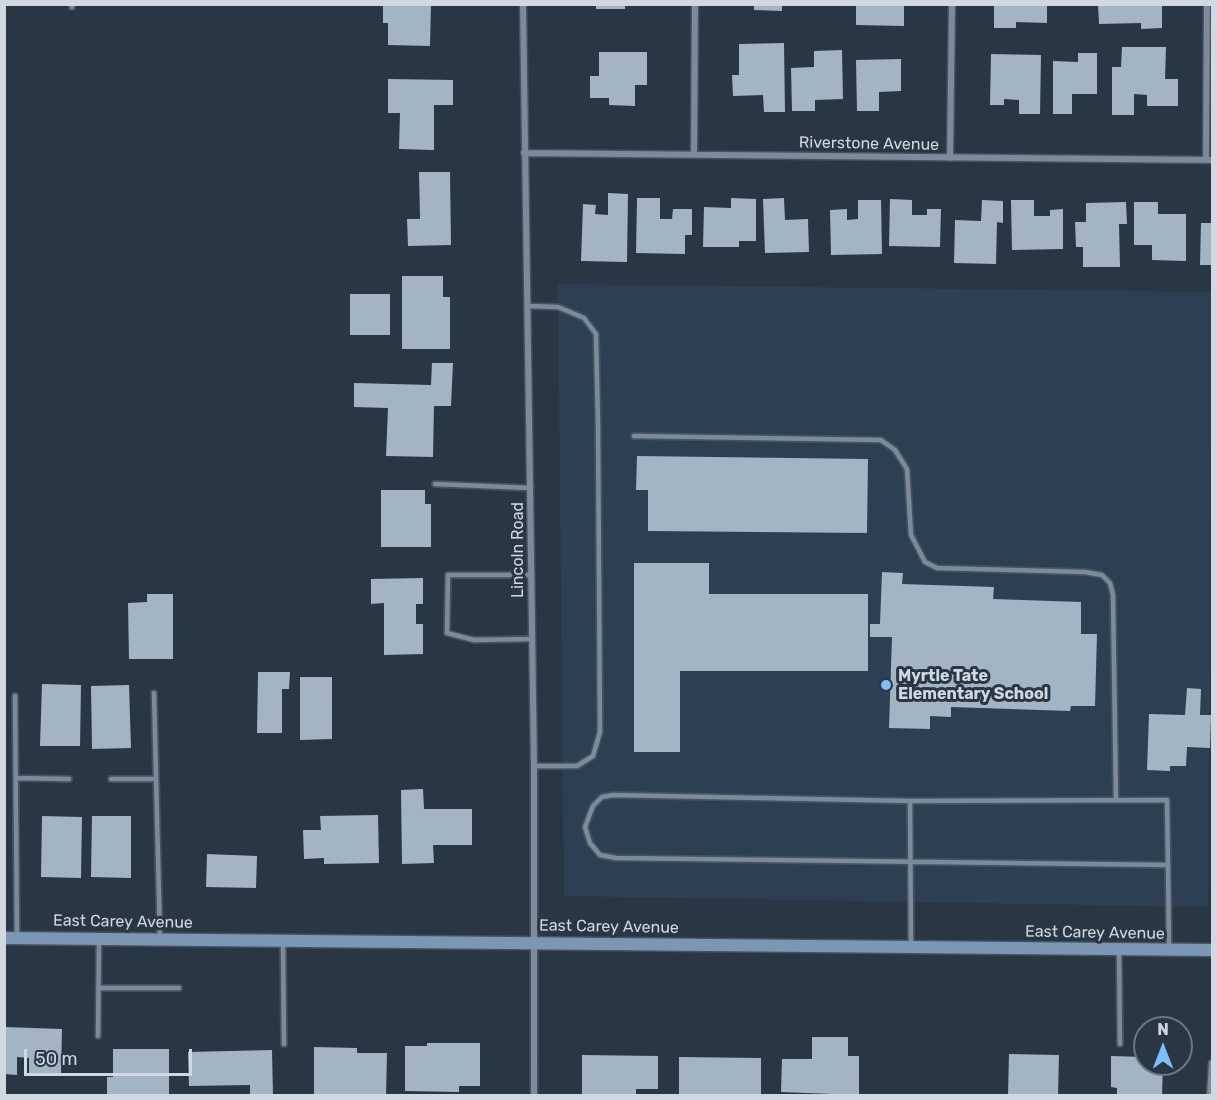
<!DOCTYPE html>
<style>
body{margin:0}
#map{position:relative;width:1217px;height:1100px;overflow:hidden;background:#293745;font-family:Rubik,sans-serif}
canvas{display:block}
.frame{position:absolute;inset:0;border:6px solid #d0d8e1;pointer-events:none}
.north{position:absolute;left:1133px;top:1016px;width:60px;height:60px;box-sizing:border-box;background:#293745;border:2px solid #6c7783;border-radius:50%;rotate:0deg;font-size:16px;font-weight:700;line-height:24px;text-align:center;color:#d0d8e1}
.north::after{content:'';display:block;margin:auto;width:21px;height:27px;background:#81bdfa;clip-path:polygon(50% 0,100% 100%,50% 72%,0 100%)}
.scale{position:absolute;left:24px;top:1049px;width:168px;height:27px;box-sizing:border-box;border:3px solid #d0d8e1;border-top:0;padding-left:8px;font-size:18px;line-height:21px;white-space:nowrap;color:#d0d8e1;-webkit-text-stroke:4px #293745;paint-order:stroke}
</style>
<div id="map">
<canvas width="1217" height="1100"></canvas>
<div class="frame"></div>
<div class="north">N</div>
<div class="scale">50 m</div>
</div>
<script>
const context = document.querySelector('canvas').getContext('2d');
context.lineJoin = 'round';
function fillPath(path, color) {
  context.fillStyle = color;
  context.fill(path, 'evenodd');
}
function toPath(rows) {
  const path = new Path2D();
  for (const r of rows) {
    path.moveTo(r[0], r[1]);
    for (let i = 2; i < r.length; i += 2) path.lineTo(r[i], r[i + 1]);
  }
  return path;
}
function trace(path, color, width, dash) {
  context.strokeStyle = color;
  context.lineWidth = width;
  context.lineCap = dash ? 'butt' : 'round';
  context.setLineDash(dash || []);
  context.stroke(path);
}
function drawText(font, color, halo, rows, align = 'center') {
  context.font = font + ' Rubik,sans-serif';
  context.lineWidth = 6;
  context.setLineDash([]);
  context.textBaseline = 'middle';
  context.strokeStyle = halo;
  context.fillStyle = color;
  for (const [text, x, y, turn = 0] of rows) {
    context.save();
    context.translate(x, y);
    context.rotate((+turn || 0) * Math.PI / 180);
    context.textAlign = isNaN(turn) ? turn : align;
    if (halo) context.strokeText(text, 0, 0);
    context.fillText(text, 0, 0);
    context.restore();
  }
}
fillPath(toPath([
 [558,284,1212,292,1208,907,564,896]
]), '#2d3f53');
fillPath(toPath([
 [383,4,431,4,430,46,388,45,388,23,383,23],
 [596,4,625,4,625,9,596,9],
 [754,4,782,4,782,11,754,10],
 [856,4,904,4,904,26,856,25],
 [1014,4,1047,4,1047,23,1016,22,1016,28,994,28,994,5],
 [1098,4,1162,6,1162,28,1141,29,1141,23,1099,24],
 [784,43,785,112,764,112,763,95,733,96,732,75,739,75,739,44],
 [1122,47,1166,47,1165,79,1178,79,1178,106,1147,106,1147,95,1134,94,1134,115,1112,115,1112,67,1121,67],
 [842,50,843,99,815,100,815,111,792,111,791,68,814,67,814,51],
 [599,52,647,52,647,85,635,85,635,106,609,105,609,98,590,98,590,76,599,76],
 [1078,53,1097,53,1097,94,1072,94,1072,114,1053,114,1053,61,1078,62],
 [991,54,1041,55,1040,114,1019,114,1019,100,1004,99,1004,105,990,105],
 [901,59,901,91,879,92,879,111,857,111,856,60],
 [388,79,453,80,453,105,434,105,434,150,399,149,400,113,388,113],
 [419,172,450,172,451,245,408,246,407,219,420,219],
 [608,193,628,194,627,262,581,261,583,204,596,205,595,214,608,215],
 [637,198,660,198,660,219,672,219,673,209,692,209,692,235,685,235,685,254,636,253],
 [731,198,756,199,756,241,739,241,739,247,703,247,704,207,731,208],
 [784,198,785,220,808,219,809,252,765,253,763,199],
 [890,199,912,200,912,215,927,215,927,209,941,209,940,247,889,246],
 [858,200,881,200,882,254,831,255,830,210,847,209,847,220,858,219],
 [982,200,1003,201,1003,223,997,222,996,264,954,263,955,220,981,221],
 [1011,200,1034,200,1034,216,1050,216,1050,210,1063,209,1063,249,1012,250],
 [1126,202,1127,224,1119,224,1120,267,1083,267,1083,247,1076,247,1075,222,1086,222,1086,203],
 [1134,202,1158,202,1158,214,1186,214,1186,261,1152,260,1152,245,1134,245],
 [1201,223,1212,223,1212,265,1200,265],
 [402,276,443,276,443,297,450,297,450,349,402,349],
 [350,294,390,294,390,335,350,335],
 [432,363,453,363,451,406,434,406,433,457,386,456,388,408,354,407,354,383,431,385],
 [637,456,868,459,867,533,648,531,648,490,636,490],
 [381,490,425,490,425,504,431,504,431,547,381,547],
 [634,563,709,563,709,594,868,594,868,671,680,671,680,752,634,752],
 [882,572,903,573,902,584,994,587,993,599,1081,602,1081,634,1097,634,1095,706,1071,706,1070,711,951,707,951,717,930,716,930,729,889,728,892,637,870,637,870,624,880,624],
 [423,578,423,604,416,604,416,624,423,624,423,654,384,655,384,603,371,604,371,579],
 [147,594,173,594,173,659,129,659,128,603,147,602],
 [258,672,290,672,289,689,282,689,282,733,257,733],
 [300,677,332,677,332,739,300,740],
 [42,684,81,685,80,746,40,746],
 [129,685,131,748,92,749,91,686],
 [1187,688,1201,689,1200,715,1211,715,1210,748,1187,747,1186,766,1170,766,1170,771,1147,770,1149,714,1185,715],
 [423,789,424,809,472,809,472,845,433,845,434,863,402,864,401,790],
 [378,815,379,863,324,864,324,858,304,859,303,830,321,830,320,816],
 [42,816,82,817,81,878,41,877],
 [92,816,131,816,131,878,91,877],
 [207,854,257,856,256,888,206,887],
 [4,1027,62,1029,61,1075,29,1075,29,1058,17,1057,17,1075,4,1074],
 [812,1037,848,1037,848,1056,859,1056,859,1095,781,1092,782,1059,812,1059],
 [427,1043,480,1043,480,1086,459,1086,459,1092,405,1091,405,1046,427,1046],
 [314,1047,357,1048,357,1053,387,1053,386,1096,314,1096],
 [113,1049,169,1049,169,1096,107,1096,107,1077,113,1077],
 [272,1050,273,1096,250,1096,250,1085,189,1086,188,1052],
 [1009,1054,1059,1055,1058,1095,1008,1095],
 [582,1055,658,1056,658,1089,636,1089,636,1096,582,1096],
 [1111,1056,1145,1057,1145,1064,1163,1064,1162,1096,1117,1096,1117,1088,1111,1087],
 [679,1057,761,1058,761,1094,679,1096]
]), '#a3b4c5');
const lane = toPath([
 [72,4,72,7],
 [528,306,558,307,584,318,596,334,598,424,600,732,593,756,577,766,534,766],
 [634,436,881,440,895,450,907,469,911,535,925,562,937,568,1085,572,1102,575,1110,583,1113,595,1116,800],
 [435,484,531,488],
 [531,575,448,575,447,633,474,640,531,639],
 [154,693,160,939],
 [15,696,17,938],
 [16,778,69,779],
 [111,779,156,779],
 [910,801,911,945],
 [1168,865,616,858,600,855,590,843,585,827,593,806,602,797,613,795,910,801,1167,800,1168,865,1169,947],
 [283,943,284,1044],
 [1119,949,1120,1044],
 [99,988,179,988],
 [98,1036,99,941]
]);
const street = toPath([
 [523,4,534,766,534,1096],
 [524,153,1212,160],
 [694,154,695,4],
 [950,158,952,4],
 [1206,160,1207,4],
 [1210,1096,1212,1063]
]);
const secondary = toPath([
 [4,938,1212,950]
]);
trace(lane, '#46525e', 8);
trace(street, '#46525e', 9);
trace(secondary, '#46525e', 15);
trace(lane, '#7b8b9b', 4.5);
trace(street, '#7b8b9b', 6);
trace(secondary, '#7b97b4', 12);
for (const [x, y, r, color] of [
 [886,685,6,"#81bdfa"]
]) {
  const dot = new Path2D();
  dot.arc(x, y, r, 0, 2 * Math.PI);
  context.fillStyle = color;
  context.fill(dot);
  trace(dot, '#293745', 2);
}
drawText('16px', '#d0d8e1', '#293745', [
 ["Riverstone Avenue",869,144,1],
 ["Lincoln Road",518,550,-90],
 ["East Carey Avenue",123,922,1],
 ["East Carey Avenue",609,927,1],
 ["East Carey Avenue",1095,933,1]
]);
drawText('bold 16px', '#d0d8e1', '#293745', [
 ["Myrtle Tate",898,676],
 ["Elementary School",898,694]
], 'left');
</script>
